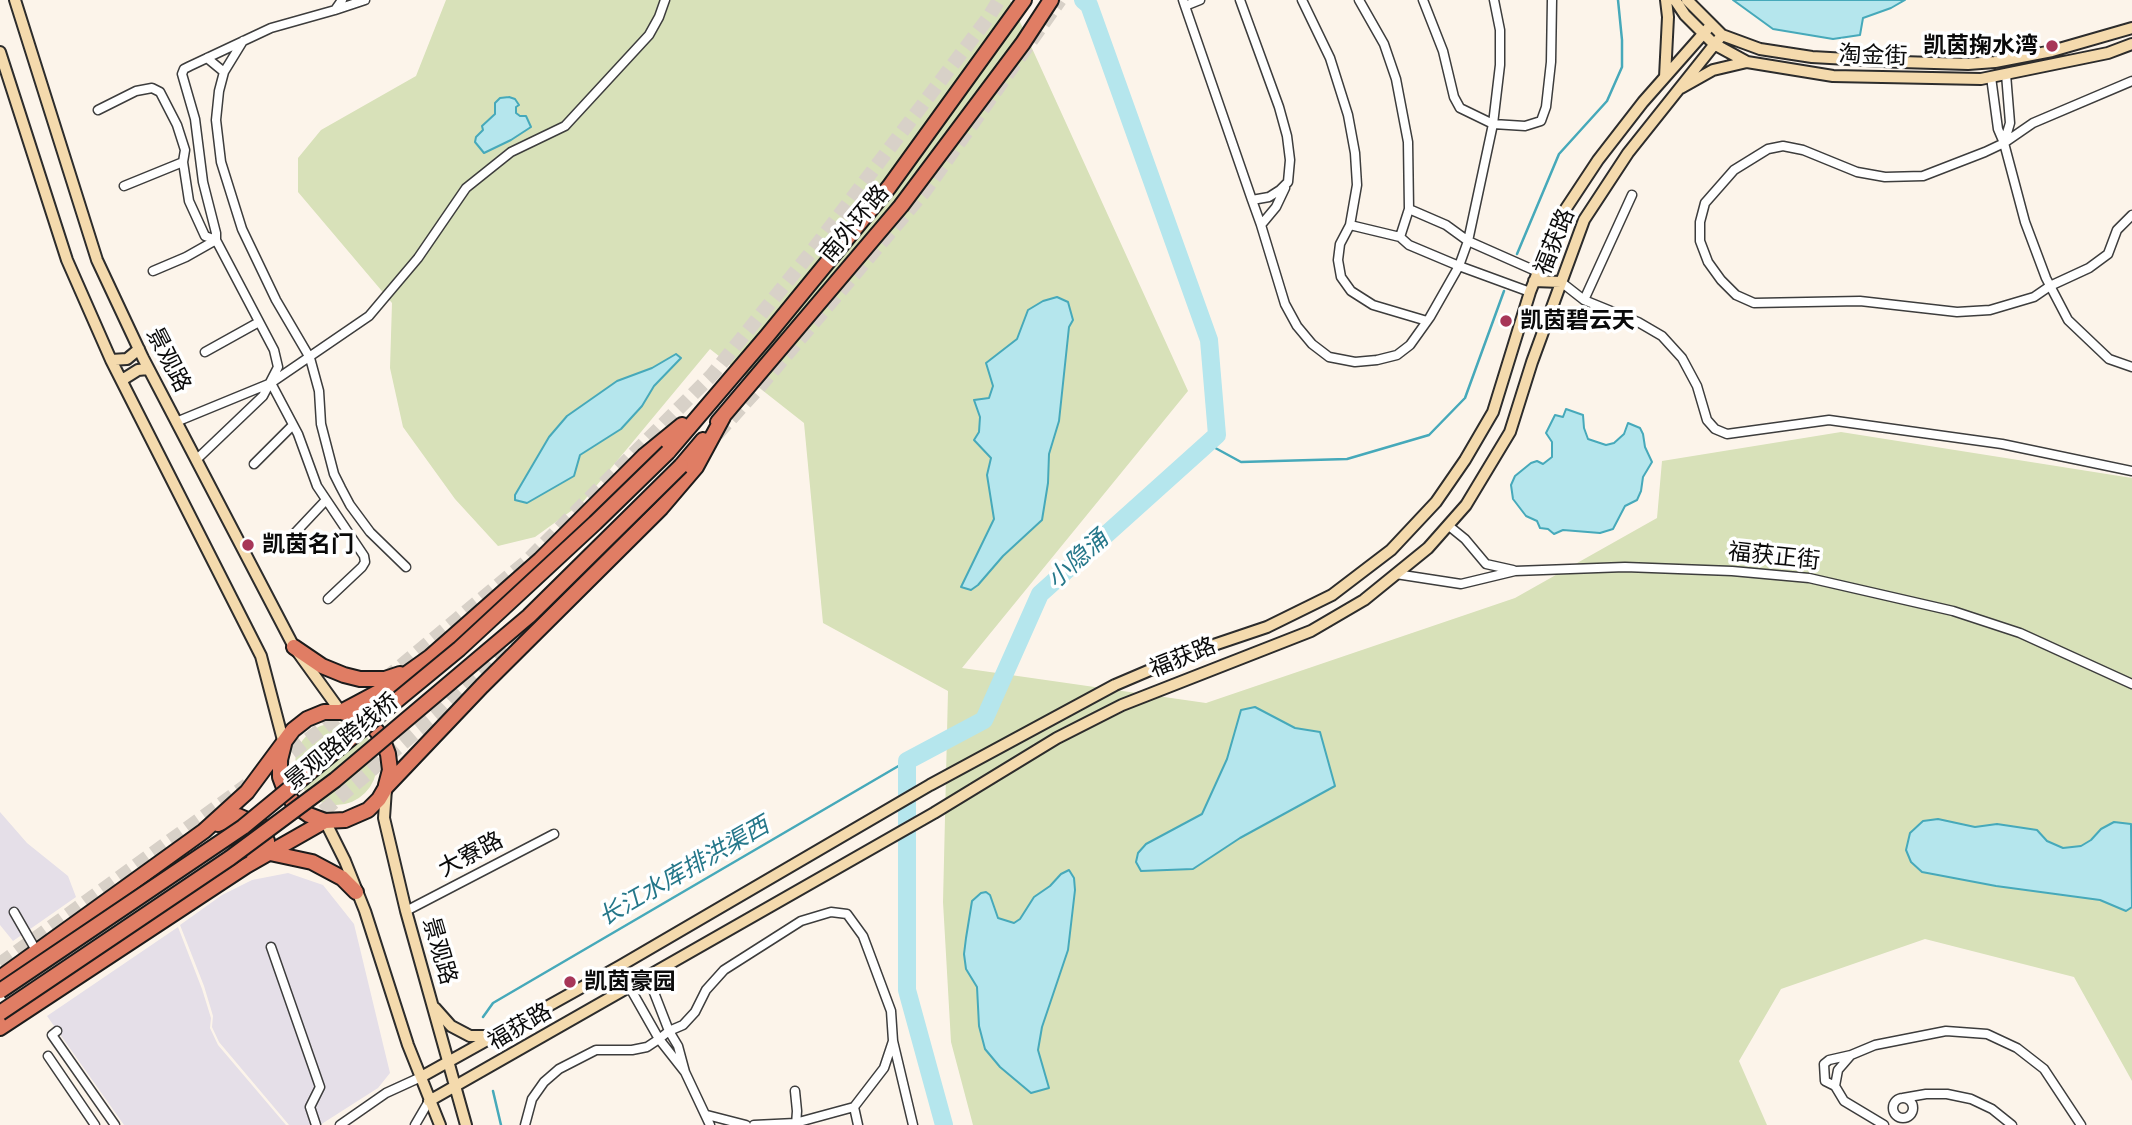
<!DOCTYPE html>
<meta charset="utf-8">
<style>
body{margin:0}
canvas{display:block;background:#fcf4ea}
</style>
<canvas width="2132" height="1125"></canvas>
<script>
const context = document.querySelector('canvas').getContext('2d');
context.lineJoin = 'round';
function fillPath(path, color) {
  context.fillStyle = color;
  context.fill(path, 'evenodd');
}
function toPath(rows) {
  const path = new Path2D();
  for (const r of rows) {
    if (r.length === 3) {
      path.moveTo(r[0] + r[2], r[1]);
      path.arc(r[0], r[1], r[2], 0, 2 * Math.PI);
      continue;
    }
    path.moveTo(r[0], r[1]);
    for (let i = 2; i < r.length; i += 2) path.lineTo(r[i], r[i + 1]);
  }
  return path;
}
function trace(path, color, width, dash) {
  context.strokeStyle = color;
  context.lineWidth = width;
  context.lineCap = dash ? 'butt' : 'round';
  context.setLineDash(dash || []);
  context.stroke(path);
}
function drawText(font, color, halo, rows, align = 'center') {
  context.font = font + ' "Noto Serif","Noto Sans SC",serif';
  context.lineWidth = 7;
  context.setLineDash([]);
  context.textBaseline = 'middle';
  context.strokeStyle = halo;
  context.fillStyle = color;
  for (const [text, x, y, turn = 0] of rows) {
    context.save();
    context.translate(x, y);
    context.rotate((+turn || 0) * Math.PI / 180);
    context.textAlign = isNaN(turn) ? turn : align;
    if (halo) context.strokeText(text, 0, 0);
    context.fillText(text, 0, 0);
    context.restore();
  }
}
fillPath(toPath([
 [0,812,27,843,68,876,76,897,13,941,0,925],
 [288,873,323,885,354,924,390,1073,378,1088,320,1125,289,1125,219,1042,212,1027,213,1016,204,986,180,925,222,895,252,880],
 [178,927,202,989,211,1018,210,1028,218,1045,286,1125,124,1125,47,1016]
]), '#e5dfe8');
fillPath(toPath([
 [446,0,1010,0,1188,391,962,668,1206,703,1515,598,1657,518,1662,461,1841,432,2132,478,2132,1081,2074,977,1925,939,1781,989,1739,1061,1767,1125,973,1125,951,1042,943,902,948,691,823,623,804,423,710,349,582,503,535,537,498,546,455,499,403,427,390,368,392,303,298,192,298,158,321,130,416,76],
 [336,764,41]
]), '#d8e1b9');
const water = toPath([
 [1733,0,1905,0,1891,8,1863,18,1860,35,1833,39,1773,29,1733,0],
 [509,97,515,99,519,105,516,107,516,113,520,116,526,116,531,127,511,140,484,153,475,142,476,137,483,130,482,126,495,114,495,103,500,98,509,97],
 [1057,297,1068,302,1073,320,1069,327,1059,421,1049,454,1048,483,1042,520,1003,556,978,585,971,590,961,587,994,519,987,475,991,458,974,440,979,432,980,417,974,400,989,398,993,386,986,363,1017,339,1028,310,1043,301,1057,297],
 [676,354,681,358,654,386,642,406,621,429,580,455,574,476,527,503,515,500,515,495,549,437,567,416,617,381,652,368,676,354],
 [1566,409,1583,415,1584,428,1588,439,1606,445,1614,443,1624,434,1628,423,1640,428,1643,434,1645,447,1652,462,1643,477,1641,491,1637,500,1625,506,1613,529,1600,533,1563,530,1554,534,1548,529,1540,528,1537,521,1526,516,1513,499,1511,485,1515,476,1531,463,1537,461,1543,464,1552,457,1552,442,1546,433,1555,415,1563,417,1566,409],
 [1255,707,1295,728,1320,732,1335,786,1240,838,1193,869,1141,871,1136,862,1138,853,1146,844,1202,814,1227,759,1241,710,1255,707],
 [1938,819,1975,827,1997,824,2037,830,2047,841,2063,848,2081,846,2091,840,2101,829,2114,822,2131,824,2132,907,2126,911,2100,900,1996,886,1922,872,1911,862,1906,850,1910,833,1923,821,1938,819],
 [1069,870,1074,878,1075,890,1068,950,1042,1027,1038,1050,1049,1088,1031,1093,1000,1067,985,1049,979,1026,977,987,966,969,964,954,966,938,972,901,981,893,986,892,990,895,998,918,1014,923,1020,919,1034,897,1050,886,1061,874,1069,870]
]);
fillPath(water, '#b5e6ed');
trace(water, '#46a9ba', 2);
trace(toPath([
 [1517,254,1559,154,1607,101,1622,67,1622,40,1618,0],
 [1208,444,1241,462,1347,459,1429,435,1465,398,1504,291],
 [483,1017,493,1003,907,761],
 [493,1091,501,1125]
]), '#46a9ba', 2.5);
trace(toPath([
 [944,1125,907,990,907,761,984,720,1040,594,1217,435,1209,340,1089,5,1083,0]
]), '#b5e6ed', 18);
trace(toPath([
 [717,434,756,391,925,191,1060,0],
 [385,679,526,562,712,375,812,251,988,18,999,0],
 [275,765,350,707],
 [307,825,442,710,633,526,668,488],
 [0,964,247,785]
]), '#d8d1c8', 14, [14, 7]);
const street = toPath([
 [342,0,335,10,365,0],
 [1183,0,1185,6,1200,0],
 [1302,0,1330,58,1348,115,1355,153,1357,185,1350,225],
 [1359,0,1384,44,1396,79,1408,142,1409,209],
 [1423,0,1443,51,1454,97,1460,108,1493,124,1525,126,1541,121,1546,107,1551,62,1552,0],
 [1494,0,1500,30,1500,65,1493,124,1468,241,1538,272],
 [1185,6,1252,200,1269,197,1280,190,1288,182,1290,160,1287,136,1279,107,1240,0],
 [243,41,224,72,219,91,216,120,221,162,242,229,276,300,310,358,319,391,321,424,334,474,341,488,350,505,370,532,406,567],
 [207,58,224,72],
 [1991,77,1998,129,2004,143,2010,123,2006,74],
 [2132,81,2033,123,2004,143,1985,152,1923,176,1885,177,1857,172,1803,150,1783,146,1768,149,1734,170,1705,203,1700,222,1700,241,1708,262,1721,280,1736,295,1754,303,1860,301,1957,312,1990,310,2034,297,2050,286,2089,268,2108,254,2117,230,2132,215],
 [98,110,136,91,152,88,160,92,177,125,185,150,183,162,189,201,205,236,216,240],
 [2004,143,2025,222,2046,278,2068,320,2109,359,2132,367],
 [124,186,183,162],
 [1252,200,1261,225,1276,207,1285,188],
 [1409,209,1446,225,1468,241,1459,266,1409,245,1400,237,1409,209],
 [1261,225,1285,304,1297,326,1312,344,1329,357,1355,362,1377,360,1397,355,1410,345,1430,317,1459,266,1530,292],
 [1400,237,1350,225,1340,244,1338,260,1341,277,1351,291,1373,305,1427,321],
 [153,271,186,257,216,240],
 [1561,282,1584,300,1638,322,1662,336,1682,358,1697,386,1707,420,1715,429,1727,434,1829,420,2002,444,2132,471],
 [1584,300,1632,195],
 [205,352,259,322],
 [271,383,298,434,317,486,364,556,365,562,362,567,328,599],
 [176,422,271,383,369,316,418,258,466,188,511,152,565,126,649,35,659,17,665,0],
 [196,460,263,396,278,367,274,350,216,240,216,233,203,182,195,119,182,74,184,69,190,66,271,28,335,10],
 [254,464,293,425],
 [1449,526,1465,539,1486,564,1513,570],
 [294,534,326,500],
 [1396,574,1461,584,1515,571,1625,567,1732,571,1809,578,1953,611,2020,633,2132,684],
 [406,911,554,834],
 [14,912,37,952],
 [271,947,320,1087,310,1107,316,1125],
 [630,988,659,1039,669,1031,648,977],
 [57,1031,52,1035,115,1125],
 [893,1041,913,1125],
 [48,1056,95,1125],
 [685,1072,678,1046,669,1031,683,1025,695,1012,706,990,724,970,801,921,831,912,847,914,863,936,891,1011,893,1041,884,1068,854,1107,795,1123,754,1125],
 [1835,1086,1825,1081,1824,1064,1829,1060,1851,1055],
 [795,1091,797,1111,796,1125],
 [1903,1108,10],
 [1903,1098,1926,1094,1947,1094,1971,1099,1992,1109,2012,1125],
 [854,1107,858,1125],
 [707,1115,746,1125],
 [340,1125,386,1093,421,1077],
 [415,1125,429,1101],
 [525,1125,532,1099,544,1082,559,1069,596,1050,632,1050,647,1047,659,1039,685,1072,710,1125],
 [1884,1125,1844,1101,1835,1086,1838,1070,1851,1055,1875,1045,1946,1031,1987,1034,2017,1048,2044,1069,2081,1125]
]);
const secondary = toPath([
 [15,0,97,260,143,358,294,647,341,712],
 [1675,0,1685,15,1714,44,1747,62,1833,76,1981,79,2108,53,2132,44],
 [1687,0,1722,35,1760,49,1812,57,1901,62,1968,64,1995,62,2052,51,2132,28],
 [0,52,67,260,111,360,261,656,284,744],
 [1665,77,1668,17,1666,0],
 [1681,88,1713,70,1747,62],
 [1534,281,1561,282],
 [111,360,127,359,139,349],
 [122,380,138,370,148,369],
 [386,789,384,818,406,911,466,1125],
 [325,821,345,861,365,911,408,1045,440,1125],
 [435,1008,451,1026,470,1036,489,1036],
 [421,1077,620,966,930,785,1115,685,1190,653,1267,627,1332,595,1391,550,1436,502,1465,460,1493,412,1530,292,1559,219,1598,160,1643,102,1711,25],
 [429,1101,934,813,1057,738,1122,705,1311,631,1364,600,1428,548,1466,505,1510,432,1532,362,1584,220,1628,153,1722,35]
]);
const highway = toPath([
 [718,422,901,206,1023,43,1051,0],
 [668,452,767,336,889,187,1024,0],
 [681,466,703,440],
 [294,647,322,666,344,675,360,679,385,679,400,674],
 [341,712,388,687,430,657,540,560,644,456,682,425],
 [284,744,280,760,280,777,286,793,296,806,309,815,325,821,345,820,368,810,379,799,386,787,482,686,661,508,696,467,723,417],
 [218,824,238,816,261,826,267,841,254,858],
 [270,853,312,862,342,878,356,892],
 [0,978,204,831,247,792,293,730,307,719,324,712,341,712,358,716,372,725,382,738,388,754,390,770,386,785],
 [0,1028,246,866,325,821]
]);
trace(street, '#3d3d3d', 11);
trace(secondary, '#2c2c2c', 14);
trace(highway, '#1b1b1b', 18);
trace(street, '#fff', 8);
trace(secondary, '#f4daad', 10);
trace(highway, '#e07d64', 14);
const highwayBridge = toPath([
 [0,991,243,827,459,649,595,523,668,452],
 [0,1013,230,858,335,780,529,616,681,466]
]);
trace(highwayBridge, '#1b1b1b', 18, []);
trace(highwayBridge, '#e07d64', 14);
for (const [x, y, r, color] of [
 [2052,46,7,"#a73658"],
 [1506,321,7,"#a73658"],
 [248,545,7,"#a73658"],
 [570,982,7,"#a73658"]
]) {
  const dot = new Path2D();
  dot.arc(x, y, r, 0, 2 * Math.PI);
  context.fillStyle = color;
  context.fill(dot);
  trace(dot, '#fff', 2.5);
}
drawText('bold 23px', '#0a0a0a', '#fff', [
 ["凯茵掬水湾",2038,46,"right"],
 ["凯茵碧云天",1520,321],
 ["凯茵名门",262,545],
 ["凯茵豪园",584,982]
], 'left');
drawText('23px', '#0a0a0a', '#fff', [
 ["淘金街",1873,56,2],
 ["南外环路",855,224,-50],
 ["福获路",1555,242,-68],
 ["景观路",168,360,63],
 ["福获正街",1774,557,6],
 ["福获路",1183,658,-22],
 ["景观路跨线桥",342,742,-39],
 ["大寮路",471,855,-28],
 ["景观路",439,951,74],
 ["福获路",520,1027,-30]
]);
drawText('italic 24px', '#25778a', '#fff', [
 ["小隐涌",1078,560,-42],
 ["长江水库排洪渠西",684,872,-30]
]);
</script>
